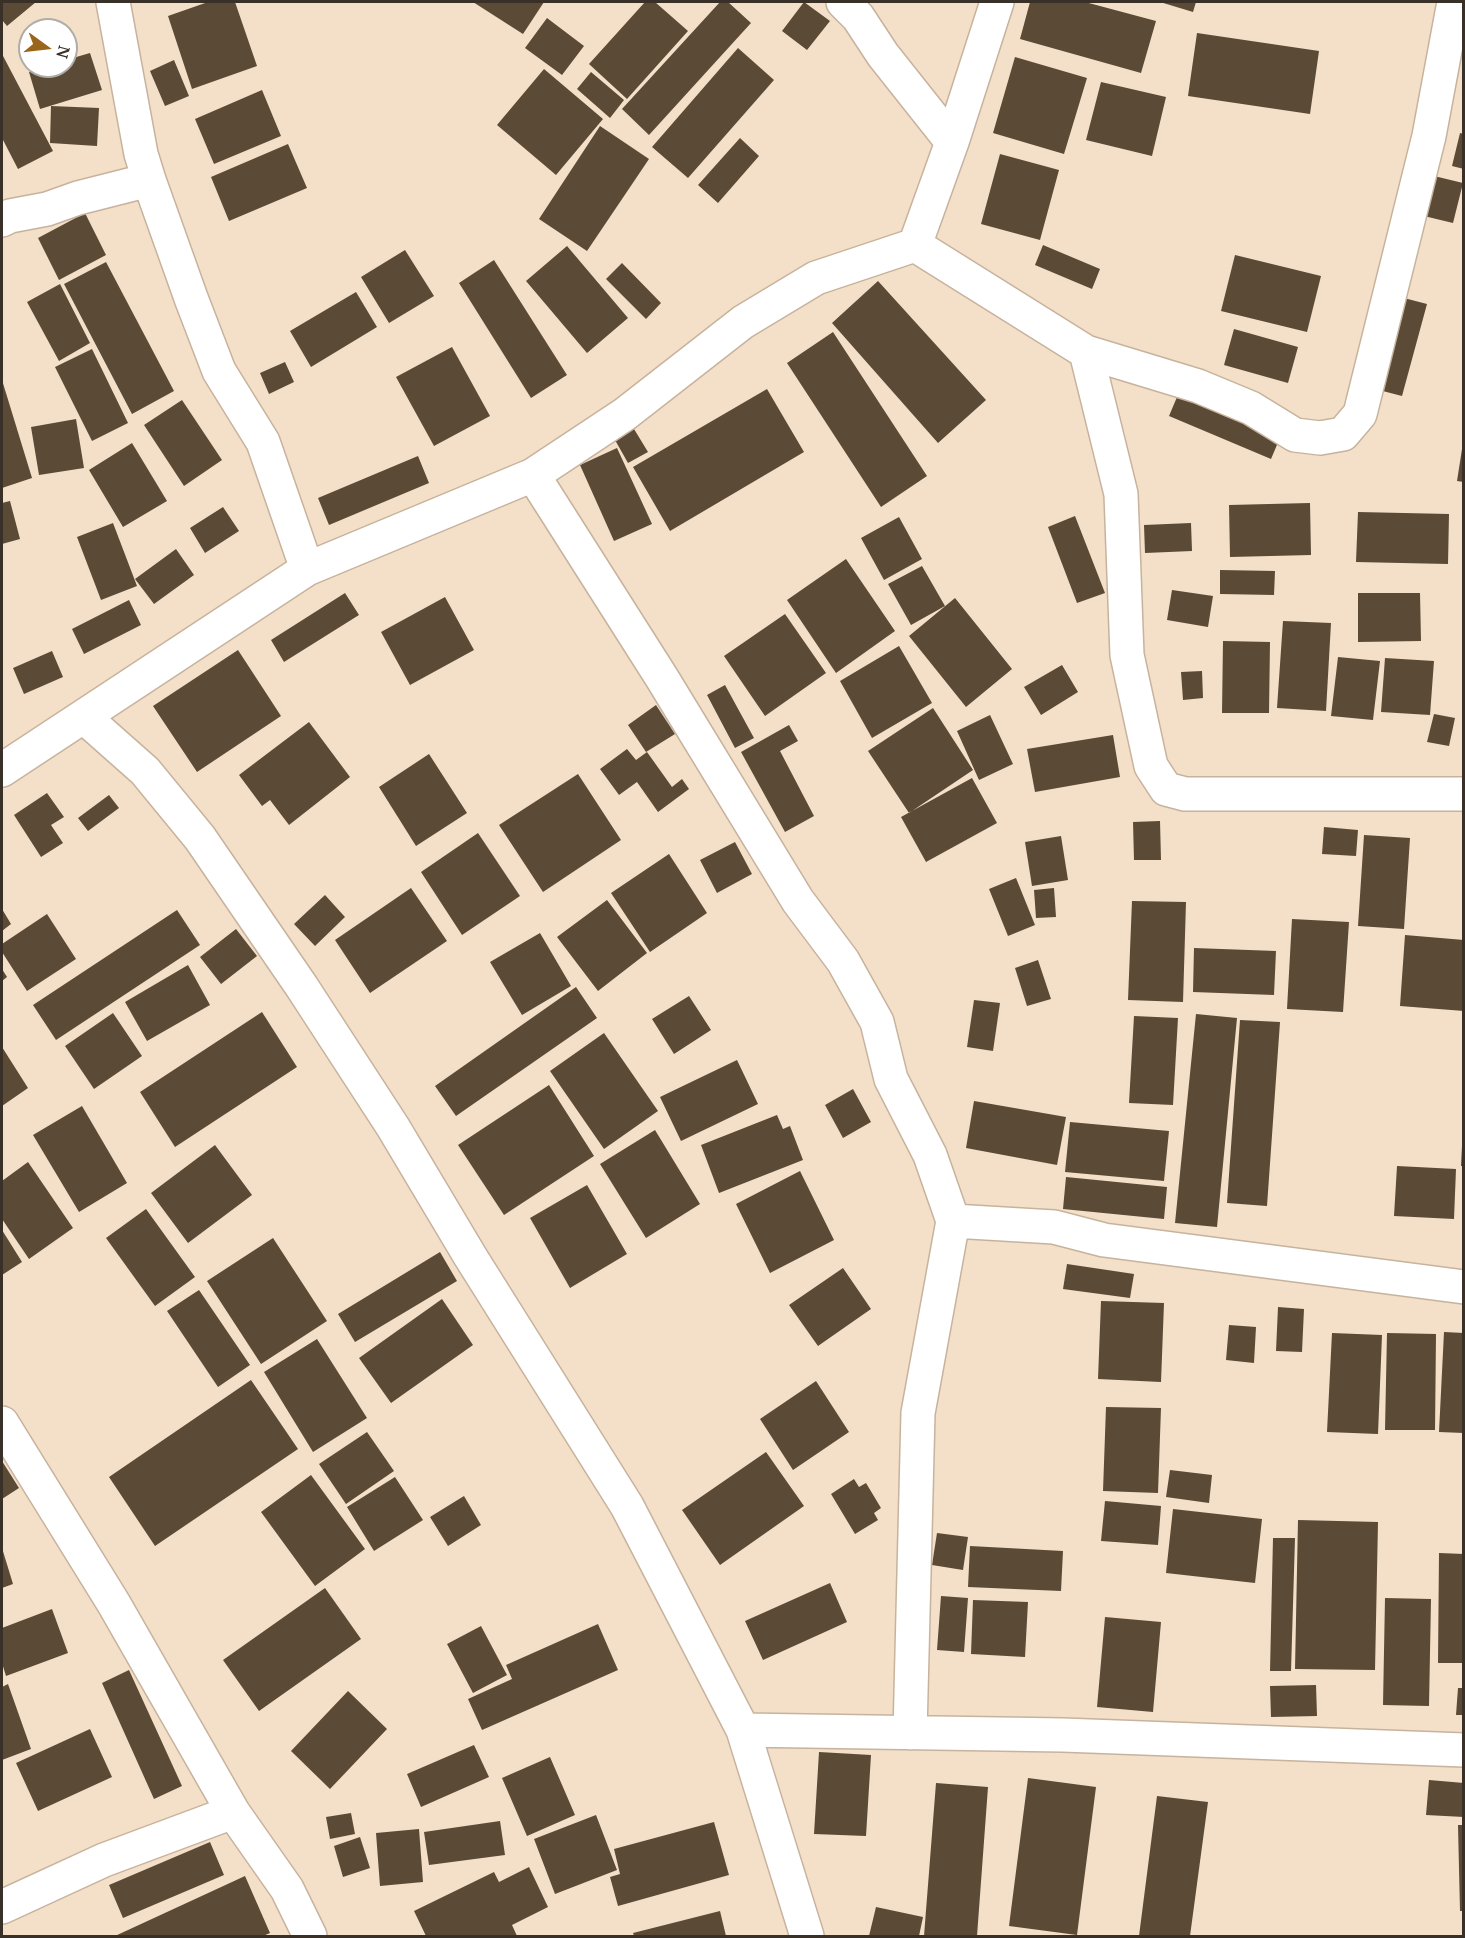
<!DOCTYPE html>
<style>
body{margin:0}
#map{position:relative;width:1465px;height:1938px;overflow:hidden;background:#f4dfc8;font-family:"PT Serif",serif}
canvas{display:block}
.frame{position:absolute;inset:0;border:3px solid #393128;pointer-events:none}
.north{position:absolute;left:18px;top:18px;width:60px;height:60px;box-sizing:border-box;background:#fff;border:2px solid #b0ada9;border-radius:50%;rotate:105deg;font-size:16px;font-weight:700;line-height:24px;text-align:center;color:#393128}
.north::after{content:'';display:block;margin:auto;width:21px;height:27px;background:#99651b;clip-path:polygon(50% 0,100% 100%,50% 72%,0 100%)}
</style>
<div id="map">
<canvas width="1465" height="1938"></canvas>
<div class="frame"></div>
<div class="north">N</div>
</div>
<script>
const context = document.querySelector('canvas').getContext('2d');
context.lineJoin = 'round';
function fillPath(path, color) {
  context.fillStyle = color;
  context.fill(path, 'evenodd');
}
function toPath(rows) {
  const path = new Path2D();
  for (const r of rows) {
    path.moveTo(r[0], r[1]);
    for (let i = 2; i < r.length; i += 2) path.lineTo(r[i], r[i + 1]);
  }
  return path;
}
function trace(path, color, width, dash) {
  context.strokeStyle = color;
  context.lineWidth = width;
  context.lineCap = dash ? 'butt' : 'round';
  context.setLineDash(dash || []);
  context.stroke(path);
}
fillPath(toPath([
 [2,2,36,2,7,26,2,20],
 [208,2,235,2,257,66,192,89,168,16],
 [473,2,544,2,523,34],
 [645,2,655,2,688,31,627,99,589,64],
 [720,2,728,2,751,23,649,135,622,109],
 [804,2,830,21,807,50,782,31],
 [1030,2,1085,2,1156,21,1141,73,1020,39],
 [1160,2,1196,2,1193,12],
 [547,18,584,46,562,75,525,48],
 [1197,33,1319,51,1310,114,1188,96],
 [738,48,774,80,688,178,652,147],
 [90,53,102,90,40,109,29,72,49,66,66,66,66,60],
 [2,54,53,151,18,169,2,138],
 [1015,57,1087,78,1064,154,993,133],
 [174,60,189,96,165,106,150,71],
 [544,69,603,119,556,175,497,125],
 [591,72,624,100,610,118,577,89],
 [1101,82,1166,97,1152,156,1086,140],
 [262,90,281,136,214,164,195,119],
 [51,106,99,108,97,146,50,143],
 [600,126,649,159,587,251,539,219],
 [1460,133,1464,134,1464,169,1452,166],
 [740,138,759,156,718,203,698,185],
 [288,144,307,188,229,221,211,177],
 [1000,154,1059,170,1040,240,981,224],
 [1434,176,1463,183,1453,223,1424,216],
 [85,213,106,255,59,280,38,238],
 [1043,245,1100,269,1092,289,1035,265],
 [567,246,628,318,587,353,526,281],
 [405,250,434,296,389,323,361,277],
 [1235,255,1321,276,1307,332,1221,311],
 [494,260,567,375,531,398,459,283],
 [106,262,174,391,132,414,64,284],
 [622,263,661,303,646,319,606,279],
 [878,281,986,400,938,443,832,323],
 [60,284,90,343,59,361,27,302],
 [356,292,377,327,311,367,290,331],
 [1400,297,1427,304,1402,396,1375,389],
 [1234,329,1298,347,1288,383,1224,365],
 [833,332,927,476,881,507,787,363],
 [452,347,490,416,434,446,396,377],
 [92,349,128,423,92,441,55,367],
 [285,362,294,382,269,394,260,373],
 [2,380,32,478,2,488],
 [767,389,804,452,670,531,633,467],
 [1180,390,1282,433,1271,459,1169,416],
 [182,400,222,460,184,486,144,425],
 [76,419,84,468,39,475,31,427],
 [634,429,648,452,628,463,615,440],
 [132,443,167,501,123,527,89,470],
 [617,448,652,524,614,541,580,465],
 [1462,449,1464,449,1464,482,1457,481],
 [418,456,429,483,329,525,318,498],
 [10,501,20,539,2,544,2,503],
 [1310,503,1311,555,1230,557,1229,505],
 [223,507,239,531,205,553,190,528],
 [1358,512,1449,514,1448,564,1356,562],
 [1075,516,1105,593,1077,603,1048,527],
 [899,517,922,559,884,580,861,538],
 [113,523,137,586,101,600,77,537],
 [1191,523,1192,551,1145,553,1144,525],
 [176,549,194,575,154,604,135,579],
 [846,559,895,631,836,673,787,600],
 [922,566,945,606,911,625,888,584],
 [1220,570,1275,571,1274,595,1220,594],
 [1172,590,1213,596,1208,627,1167,620],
 [345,593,359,615,284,662,271,640],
 [1358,593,1420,593,1421,641,1358,642],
 [445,597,474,650,410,685,381,632],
 [955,598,1012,669,966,707,909,636],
 [129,600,141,625,84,654,72,629],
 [785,614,826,673,765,716,724,656],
 [1283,621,1331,623,1326,711,1277,708],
 [1223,641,1270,642,1269,713,1222,713],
 [899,646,932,703,872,738,840,681],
 [238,650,281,716,197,772,153,706],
 [52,651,63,677,24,694,13,668],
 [1338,657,1380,661,1373,720,1331,716],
 [1385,658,1434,661,1430,715,1381,712],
 [1062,665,1078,692,1041,715,1024,687],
 [1202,671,1203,698,1183,700,1181,672],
 [725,685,754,738,735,748,707,695],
 [656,705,675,734,646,752,628,725],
 [933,708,973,770,909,813,868,751],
 [1434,714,1455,718,1449,746,1427,742],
 [990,715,1013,764,979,780,957,731],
 [309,722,350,777,289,825,270,800,262,806,239,775],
 [789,725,798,741,780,751,814,816,785,832,741,752],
 [1113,735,1120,777,1035,792,1027,749],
 [627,749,636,760,647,752,672,787,682,779,689,789,658,812,637,782,619,795,600,769],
 [429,754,467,813,416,846,379,787],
 [578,774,621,840,543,892,499,825],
 [972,778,997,823,926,862,901,817],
 [47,793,64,817,51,825,63,843,41,857,14,815],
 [109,795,119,808,88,831,78,818],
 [1160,821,1161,860,1134,860,1133,822],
 [1324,827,1358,830,1356,856,1322,854],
 [478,833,520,896,462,935,421,872],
 [1364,835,1410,838,1404,929,1358,926],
 [1061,836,1068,880,1032,886,1025,842],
 [735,842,752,874,717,893,700,860],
 [669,854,707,913,650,952,611,893],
 [1016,878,1035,925,1008,936,989,889],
 [411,888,447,941,370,993,335,940],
 [1054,888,1056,917,1036,918,1034,890],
 [325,895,345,917,315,946,294,924],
 [607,900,647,953,598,991,557,937],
 [1132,901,1186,902,1183,1002,1128,1000],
 [2,909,11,924,2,931],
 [177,910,200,945,56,1040,33,1005],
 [47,914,76,959,27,991,2,952,2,944],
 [1292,919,1349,922,1343,1012,1287,1009],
 [236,929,257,956,221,984,200,957],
 [540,933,571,986,522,1015,490,962],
 [1405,935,1464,940,1464,1011,1400,1006],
 [1194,948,1276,951,1274,995,1193,992],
 [1038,960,1051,999,1027,1006,1015,968],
 [188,965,210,1005,147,1041,125,1002],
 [2,969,7,977,2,981],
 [576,987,597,1018,456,1116,435,1086],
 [689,996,711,1030,674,1054,652,1019],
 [974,1000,1000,1003,993,1051,967,1047],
 [262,1012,297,1067,175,1147,140,1092],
 [113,1013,142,1056,94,1089,65,1046],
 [1196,1014,1237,1018,1217,1227,1175,1223],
 [1134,1016,1178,1018,1173,1105,1129,1103],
 [1240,1020,1280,1022,1267,1206,1227,1203],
 [604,1033,658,1111,604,1149,550,1071],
 [2,1047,28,1088,2,1106],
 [737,1060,758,1104,681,1141,660,1097],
 [549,1085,594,1156,504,1215,458,1145],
 [853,1089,871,1122,843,1138,825,1105],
 [974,1101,1066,1117,1057,1165,966,1148],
 [82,1106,127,1183,79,1212,33,1135],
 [777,1115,783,1129,790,1126,803,1160,719,1193,701,1145],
 [1070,1122,1169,1131,1164,1181,1065,1172],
 [655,1130,700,1204,646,1238,600,1164],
 [215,1145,252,1195,188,1243,151,1193],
 [1462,1146,1464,1146,1464,1166,1461,1166],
 [28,1162,73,1228,29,1259,2,1219,2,1181],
 [1397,1166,1456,1169,1454,1219,1394,1216],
 [800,1171,834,1240,770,1273,736,1204],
 [1066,1177,1167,1187,1164,1219,1063,1209],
 [587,1185,627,1254,570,1288,530,1218],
 [146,1209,195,1277,155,1306,106,1238],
 [2,1230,22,1262,2,1275],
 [273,1238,327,1321,261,1364,207,1281],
 [440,1252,457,1281,355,1342,338,1314],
 [1067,1264,1134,1274,1130,1298,1063,1289],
 [843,1268,871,1309,818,1346,789,1305],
 [199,1290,250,1365,218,1387,167,1311],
 [442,1299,473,1345,391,1403,359,1358],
 [1101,1301,1164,1303,1161,1382,1098,1379],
 [1278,1307,1304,1309,1302,1352,1276,1351],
 [1229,1325,1256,1327,1254,1363,1226,1360],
 [1444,1332,1464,1333,1464,1433,1439,1432],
 [1332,1333,1382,1335,1378,1434,1327,1432],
 [1387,1333,1436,1334,1435,1430,1385,1430],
 [317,1339,367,1418,313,1452,264,1372],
 [251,1380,298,1449,155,1546,109,1477],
 [816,1381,849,1432,793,1470,760,1419],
 [1106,1407,1161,1408,1158,1493,1103,1491],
 [367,1432,394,1471,346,1504,319,1464],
 [766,1452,804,1506,720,1565,682,1510],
 [2,1461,19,1488,2,1499],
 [1170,1470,1212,1475,1209,1503,1166,1497],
 [311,1475,365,1549,315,1586,261,1512],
 [395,1477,423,1520,374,1551,347,1507],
 [854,1479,859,1487,866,1483,881,1508,874,1513,878,1520,855,1534,831,1494],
 [464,1496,481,1525,448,1546,430,1517],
 [1105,1501,1161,1506,1158,1545,1101,1541],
 [1173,1509,1262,1519,1255,1583,1166,1573],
 [1298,1520,1378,1522,1375,1670,1295,1669],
 [937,1533,968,1537,963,1570,932,1565],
 [1273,1538,1295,1538,1291,1671,1270,1671],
 [970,1546,1063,1551,1061,1591,968,1587],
 [2,1548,13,1584,2,1588],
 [1439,1553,1464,1554,1464,1663,1438,1663],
 [830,1583,847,1622,763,1660,745,1621],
 [325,1588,361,1639,259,1711,223,1660],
 [941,1596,968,1598,964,1652,937,1650],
 [1385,1598,1431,1599,1429,1706,1383,1705],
 [973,1600,1028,1602,1025,1657,971,1654],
 [52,1609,68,1653,6,1676,2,1663,2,1628],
 [1105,1617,1161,1622,1153,1712,1097,1707],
 [598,1624,618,1670,482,1730,468,1699,512,1679,506,1665],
 [481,1626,507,1675,473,1693,447,1644],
 [129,1670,182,1786,154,1799,102,1683],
 [8,1684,31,1749,2,1760,2,1687],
 [1316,1685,1317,1716,1271,1717,1270,1686],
 [1458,1688,1464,1688,1464,1715,1456,1715],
 [348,1691,387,1729,330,1789,291,1751],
 [90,1729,112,1777,38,1811,16,1763],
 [474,1745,489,1777,421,1807,407,1774],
 [819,1752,871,1755,866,1836,814,1834],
 [550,1757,575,1815,527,1836,502,1778],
 [1028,1778,1096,1787,1077,1935,1009,1926],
 [1429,1780,1464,1783,1464,1817,1426,1815],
 [936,1783,988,1787,977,1936,924,1936],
 [1157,1796,1208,1802,1190,1936,1139,1936],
 [351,1813,355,1834,330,1839,326,1817],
 [596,1815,617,1870,555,1894,534,1839],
 [500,1821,505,1855,429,1865,424,1832],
 [714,1822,729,1875,618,1906,610,1877,620,1874,614,1849],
 [1458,1825,1464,1825,1464,1911,1460,1911],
 [419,1829,423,1882,380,1886,376,1833],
 [360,1837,370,1868,343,1877,334,1846],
 [210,1842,224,1875,123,1918,109,1885],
 [529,1867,548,1907,512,1925,517,1936,426,1936,414,1911,494,1872,499,1882],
 [245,1876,270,1933,263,1936,115,1936],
 [876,1907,923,1917,919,1936,869,1936],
 [720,1911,726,1936,634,1936,633,1933]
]), '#5b4a36');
const street = toPath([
 [113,2,141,154,149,180,191,298,219,371,263,442,307,569],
 [843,2,858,17,883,55,952,142],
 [2,220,10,216,47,209,78,198,149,180],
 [915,245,1086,352,1198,386,1251,408,1295,435,1320,438,1343,434,1360,414,1429,136,1454,2],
 [915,245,952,142,997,2],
 [1086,352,1121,494,1127,655,1151,766,1166,789,1185,794,1464,794],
 [533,475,662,678,798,901,843,961,877,1022,891,1079,930,1155,953,1221,1054,1227,1104,1240,1464,1287],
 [84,717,145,771,200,838,302,987,393,1127,470,1256,627,1506,743,1730,807,1936],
 [2,770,307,569,533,475,625,414,743,322,816,278,915,245],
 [2,1423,114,1604,233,1812,287,1889,310,1936],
 [743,1730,1063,1735,1464,1750],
 [910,1733,918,1413,953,1221],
 [2,1907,104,1860,233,1812]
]);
trace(street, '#c7b39d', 36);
trace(street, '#fff', 33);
</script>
